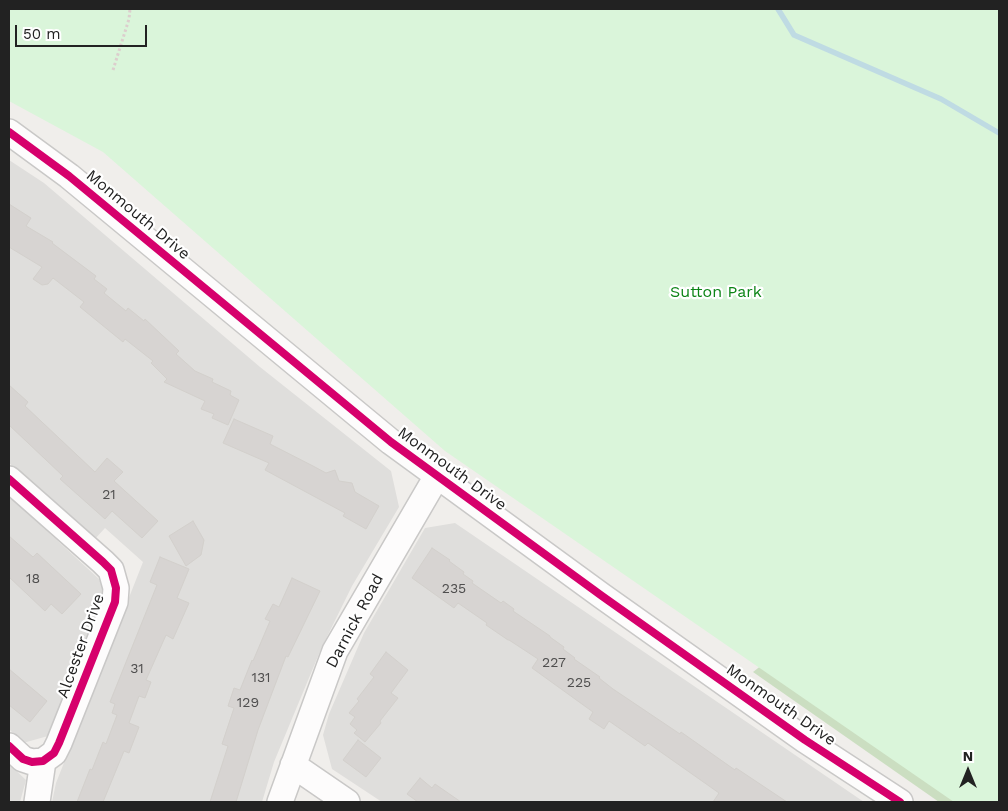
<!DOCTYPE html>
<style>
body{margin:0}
#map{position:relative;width:1008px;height:811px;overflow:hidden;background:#f0eeeb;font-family:"Work Sans",sans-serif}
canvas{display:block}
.frame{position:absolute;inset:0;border:10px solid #222;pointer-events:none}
.north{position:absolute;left:943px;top:746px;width:50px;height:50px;-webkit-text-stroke:4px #fff;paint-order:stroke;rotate:0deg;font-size:14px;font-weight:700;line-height:20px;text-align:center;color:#222}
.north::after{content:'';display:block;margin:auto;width:18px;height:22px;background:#222;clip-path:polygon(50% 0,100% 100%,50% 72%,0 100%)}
.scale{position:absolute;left:15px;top:25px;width:132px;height:22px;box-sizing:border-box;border:2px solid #222;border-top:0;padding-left:6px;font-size:15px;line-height:18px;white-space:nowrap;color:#222;-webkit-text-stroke:4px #fff;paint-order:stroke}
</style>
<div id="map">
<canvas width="1008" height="811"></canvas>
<div class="frame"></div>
<div class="north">N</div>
<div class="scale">50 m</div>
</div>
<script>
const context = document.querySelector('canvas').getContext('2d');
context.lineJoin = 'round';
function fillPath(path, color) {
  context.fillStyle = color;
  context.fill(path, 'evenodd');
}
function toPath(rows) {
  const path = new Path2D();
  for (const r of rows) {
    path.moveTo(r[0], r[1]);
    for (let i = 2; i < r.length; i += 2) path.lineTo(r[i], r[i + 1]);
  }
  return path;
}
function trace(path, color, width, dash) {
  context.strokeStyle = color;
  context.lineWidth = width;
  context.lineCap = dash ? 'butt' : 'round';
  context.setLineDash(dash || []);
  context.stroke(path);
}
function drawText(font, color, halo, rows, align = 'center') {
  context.font = font + ' "Work Sans",sans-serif';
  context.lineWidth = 4.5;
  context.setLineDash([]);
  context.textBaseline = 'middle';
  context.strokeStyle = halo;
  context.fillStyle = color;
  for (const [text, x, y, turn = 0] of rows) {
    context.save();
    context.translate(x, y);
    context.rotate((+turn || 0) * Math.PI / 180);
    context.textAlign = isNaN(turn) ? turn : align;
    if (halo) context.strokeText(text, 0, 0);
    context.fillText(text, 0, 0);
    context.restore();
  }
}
fillPath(toPath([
 [9,160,44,183,260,367,391,471,399,507,352,586,321,649,274,762,262,802,52,802,56,783,143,562,105,528,94,540,9,463],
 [9,496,99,579,103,589,103,600,101,608,48,736,23,743,9,729],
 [455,523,864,802,382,802,332,769,323,735,329,714,364,633,425,528],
 [9,764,26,780,20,802,9,802]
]), '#dfdedc');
fillPath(toPath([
 [771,658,984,802,939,802,753,672]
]), '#cbdec1');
fillPath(toPath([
 [9,9,999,9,999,802,954,802,445,451,103,152,9,101]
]), '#daf5da');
trace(toPath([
 [778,9,794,35,941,99,999,133]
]), '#bfdbe3', 5.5);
const building = toPath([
 [9,204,31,218,26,226,53,242,52,243,96,276,94,279,107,289,104,293,126,311,128,308,144,321,145,319,179,351,176,354,195,371,213,379,212,382,231,391,230,395,239,400,228,425,212,418,214,414,201,409,205,401,164,382,167,379,151,363,153,361,125,339,123,342,80,307,84,302,53,278,48,284,42,285,33,279,42,267,9,247,9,204],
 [9,385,28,402,25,406,95,472,107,458,123,472,114,481,158,521,142,538,112,511,105,519,60,479,63,476,9,425,9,385],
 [234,419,273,436,270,444,313,466,326,473,335,470,339,481,352,483,355,492,379,506,366,529,343,516,345,513,265,470,269,463,223,443,234,419],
 [193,521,204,540,201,555,186,566,169,536,193,521],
 [9,536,33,557,37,553,81,594,62,614,51,604,45,611,9,577,9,536],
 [432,548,450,560,449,561,464,572,463,574,473,581,472,583,501,603,503,601,514,609,513,611,550,636,550,637,564,647,563,649,575,658,574,659,600,677,599,678,613,689,680,734,681,732,735,770,736,768,787,802,713,802,719,793,648,743,645,746,609,721,604,729,589,719,593,712,532,668,538,659,509,640,508,640,486,625,487,623,458,603,454,608,412,578,432,548],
 [160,557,189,569,177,598,189,603,173,639,166,635,146,680,151,682,145,698,139,696,129,723,139,727,129,753,124,751,103,802,77,802,90,769,92,770,103,742,106,744,117,715,112,713,115,704,110,702,157,585,150,582,160,557],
 [292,578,320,591,288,657,286,656,258,730,236,802,210,802,228,746,222,744,234,708,228,706,234,688,240,690,252,660,253,661,270,621,265,619,273,604,279,607,292,578],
 [386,652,408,670,391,693,398,698,380,721,381,723,365,742,354,733,357,730,350,724,355,717,349,713,359,701,357,699,374,677,370,674,386,652],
 [9,669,47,701,30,722,9,705,9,669],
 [358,740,381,758,366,777,343,760,358,740],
 [420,778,432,788,435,784,461,802,418,802,407,794,420,778]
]);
fillPath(building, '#d7d4d2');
trace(building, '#d3d0cc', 1);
const minor = toPath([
 [9,132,69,176,391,442,602,596,805,740,900,802],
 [9,479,103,562,111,570,116,588,115,602,59,743,54,753,43,761,32,762,23,759,9,746],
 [293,765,347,802],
 [37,802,43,761],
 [280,802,335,651,437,476]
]);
trace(minor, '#c9c8c7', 28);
trace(toPath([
 [113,70,129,19,130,9]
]), '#dccecd', 3, [2.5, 2.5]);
trace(minor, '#fdfcfc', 25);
trace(toPath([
 [9,132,69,176,391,442,602,596,805,740,900,802],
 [9,479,103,562,111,570,116,588,115,602,59,743,54,753,43,761,32,762,23,759,9,746]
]), '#d6006c', 8);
drawText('14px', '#4f4e4e', null, [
 ["21",109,495],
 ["18",33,579],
 ["235",454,589],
 ["227",554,663],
 ["31",137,669],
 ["131",261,678],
 ["225",579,683],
 ["129",248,703]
]);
drawText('16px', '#222', '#fff', [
 ["Monmouth Drive",138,215,40],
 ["Monmouth Drive",452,469,36],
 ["Darnick Road",355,621,-62],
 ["Alcester Drive",81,646,-70],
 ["Monmouth Drive",781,705,35]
]);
drawText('16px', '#0c8416', '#fff', [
 ["Sutton Park",716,292]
]);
</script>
